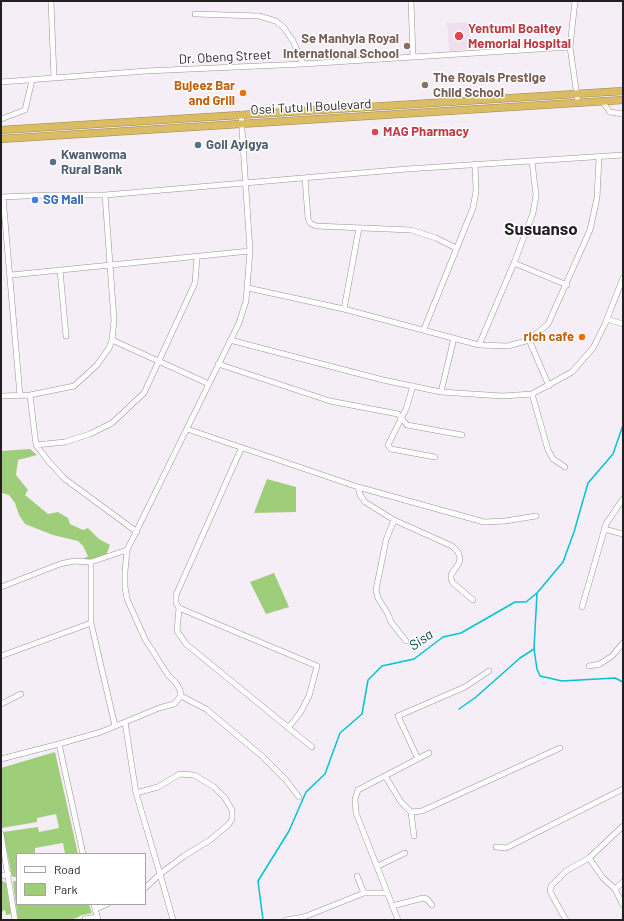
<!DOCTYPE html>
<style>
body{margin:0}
#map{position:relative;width:624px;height:921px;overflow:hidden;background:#f6eef6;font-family:Barlow,sans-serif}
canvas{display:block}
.frame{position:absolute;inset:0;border:2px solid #221f22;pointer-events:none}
.legend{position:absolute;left:16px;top:853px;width:130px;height:52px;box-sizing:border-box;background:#fff;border:1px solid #a7a5a7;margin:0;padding:5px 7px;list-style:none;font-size:12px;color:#221f22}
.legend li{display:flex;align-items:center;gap:8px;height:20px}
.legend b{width:20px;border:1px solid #a7a5a7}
</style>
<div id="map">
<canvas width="624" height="921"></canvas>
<div class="frame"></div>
<ul class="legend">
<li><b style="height:5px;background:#fff"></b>Road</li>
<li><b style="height:11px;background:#9fce7a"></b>Park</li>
</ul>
</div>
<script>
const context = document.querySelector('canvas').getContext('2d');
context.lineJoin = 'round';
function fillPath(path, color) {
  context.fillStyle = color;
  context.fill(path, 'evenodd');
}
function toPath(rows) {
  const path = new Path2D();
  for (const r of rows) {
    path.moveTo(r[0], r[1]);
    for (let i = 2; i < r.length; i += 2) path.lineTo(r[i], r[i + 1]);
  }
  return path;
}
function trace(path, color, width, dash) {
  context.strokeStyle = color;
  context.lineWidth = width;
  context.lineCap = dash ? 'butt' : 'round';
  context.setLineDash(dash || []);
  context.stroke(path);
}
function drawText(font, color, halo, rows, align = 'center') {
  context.font = font + ' Barlow,sans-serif';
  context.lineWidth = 3;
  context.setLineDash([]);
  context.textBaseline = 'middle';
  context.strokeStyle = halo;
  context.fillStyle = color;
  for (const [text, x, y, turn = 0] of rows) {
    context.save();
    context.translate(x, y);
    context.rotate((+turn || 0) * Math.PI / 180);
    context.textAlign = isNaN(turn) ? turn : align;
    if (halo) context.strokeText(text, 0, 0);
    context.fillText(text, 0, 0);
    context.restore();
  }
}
fillPath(toPath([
 [469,22,471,49,449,51,447,23]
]), '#eddfed');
fillPath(toPath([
 [30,449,37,455,18,460,16,475,28,490,25,495,48,514,58,512,68,518,70,524,83,530,88,528,99,539,110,545,106,555,95,560,82,560,88,556,83,546,78,541,53,535,25,524,19,515,15,503,9,495,2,493,1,451],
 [267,479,296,487,296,512,254,513],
 [274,573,289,607,266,614,250,582],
 [55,752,78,854,65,854,63,843,35,848,35,854,17,854,17,877,13,877,12,876,3,832,38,827,39,832,59,828,56,814,37,818,37,822,2,828,1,768],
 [1,880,6,883,11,914,6,915,5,910,1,912],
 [17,880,17,904,89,904,92,913,79,916,79,917,70,920,18,920,13,882]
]), '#9fce7a');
trace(toPath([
 [537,593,534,649,537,669,540,676,562,681,615,678,623,682],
 [459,709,476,697,520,658,534,649],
 [263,920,258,881,289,831,306,792,325,774,340,733,362,714,368,680,382,666,414,659,443,637,461,633,515,602,526,602,537,593,563,562,574,532,588,483,613,454,623,425]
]), '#00c4d0', 1.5);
const minor = toPath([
 [51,1,54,78],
 [411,1,413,57],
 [575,1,570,47,578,103],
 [195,14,259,16,276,21,284,28,293,41,303,64],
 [1,82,146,71,303,64,570,47],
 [602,101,610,112,623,114],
 [1,119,25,110,32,80],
 [305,178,308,218,310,223,316,226,411,230,436,238,456,248],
 [1,197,50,195,105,195,407,169,623,155],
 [3,197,20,396],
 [514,263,567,285],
 [60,270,66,336],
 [11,275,250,251],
 [248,288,344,309,479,345,508,346,529,340,548,324,590,230,597,198,599,157],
 [344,309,359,228],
 [607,319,623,324],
 [424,329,473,208,476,191,475,164],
 [112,340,209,384],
 [230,340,383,380,441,392,503,396,532,394,572,372,593,348,605,324,623,278],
 [529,340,549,386],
 [479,345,514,263,533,213,536,195,532,162],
 [218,364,330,401,398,414,407,425,462,435],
 [413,386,406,409,388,445,391,449,435,457],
 [441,392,454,338],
 [532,394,548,450,553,459,565,467],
 [30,395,36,445,50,463,65,479,137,532],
 [1,396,30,395,74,386,97,365,109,348,112,340,114,320,105,195],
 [187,429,358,487,484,522,505,521,536,516],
 [36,445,65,442,90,434,112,423,144,393,195,283,197,257],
 [241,449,176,595,176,603,179,608,317,666,309,696,300,713,288,728],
 [358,487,360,495,365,502,394,520,452,546,458,552,460,558,459,563,451,575,451,579,453,583,473,600],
 [394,520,386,540,376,590,378,598,388,614,391,622,406,641],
 [604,529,623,534],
 [91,562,91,623,115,726],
 [1,587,60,564,74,561,91,562,127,550],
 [582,607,606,524,623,499],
 [179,608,177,631,186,644,312,747],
 [1,656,91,623],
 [589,666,600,664,612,656,623,643],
 [181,696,206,709,263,757,285,779,299,797],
 [1,704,21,694],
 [125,722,136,793,160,874,145,888],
 [1,759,59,744],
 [418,759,398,716,465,687,489,671],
 [385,776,401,802,411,812,422,811,560,748],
 [136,793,158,787,180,774,194,775,214,787,225,798,232,810,232,819,229,824,210,840,184,856,160,874,173,920],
 [411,812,414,836],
 [1,834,15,920],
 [496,847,506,848,623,789],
 [83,854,59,744,101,732,159,708,174,704,181,696,180,690,176,683,168,675,145,639,127,599,125,587,125,571,127,550,239,323,246,301,250,251,241,114],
 [589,858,603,878,615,889,623,905],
 [378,866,405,853],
 [1,876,9,874],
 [357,876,364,893],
 [615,889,623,882],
 [94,904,98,920],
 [392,906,423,898,427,899,432,905],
 [95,909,108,904],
 [85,919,97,917],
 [286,920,304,917,364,893,387,893],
 [398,920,356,813,355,799,358,790,429,753],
 [566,920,553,897,550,891,551,886,566,871,589,858,623,826]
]);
const highway = toPath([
 [1,130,623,91],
 [1,139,623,100]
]);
trace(minor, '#999199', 6);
trace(highway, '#9a854e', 8);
trace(minor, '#fff', 5);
trace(highway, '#dabc65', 7);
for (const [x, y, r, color] of [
 [459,36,5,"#e0444e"],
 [407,46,4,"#8d6e63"],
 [425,85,4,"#8d6e63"],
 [243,93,4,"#e8710a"],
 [375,132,4,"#e0444e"],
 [198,145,4,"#5c6f8a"],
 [53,162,4,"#5c6f8a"],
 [35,200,4,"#3f7fe0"],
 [582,337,4,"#e8710a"]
]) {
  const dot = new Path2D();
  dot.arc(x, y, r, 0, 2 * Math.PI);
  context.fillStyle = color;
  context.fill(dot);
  trace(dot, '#fff', 1.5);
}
drawText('bold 13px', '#be3a42', '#fff', [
 ["Yentumi Boaitey",468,29],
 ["Memorial Hospital",468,44],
 ["MAG Pharmacy",383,132]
], 'left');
drawText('bold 13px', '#785e54', '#fff', [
 ["Se Manhyia Royal",399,39],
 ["International School",399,54],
 ["The Royals Prestige",433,78,"left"],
 ["Child School",433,93,"left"]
], 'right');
drawText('13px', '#221f22', '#fff', [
 ["Dr. Obeng Street",225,57,-3],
 ["Osei Tutu II Boulevard",311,107,-3]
]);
drawText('bold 13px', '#c56008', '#fff', [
 ["Bujeez Bar",235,86],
 ["and Grill",235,101],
 ["rich cafe",574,337]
], 'right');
drawText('bold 13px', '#4e5e75', '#fff', [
 ["Goil Ayigya",206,145],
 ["Kwanwoma",61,155],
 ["Rural Bank",61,170]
], 'left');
drawText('bold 13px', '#366cbe', '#fff', [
 ["SG Mall",43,200]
], 'left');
drawText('italic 14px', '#00484d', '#fff', [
 ["Sisa",421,640,-35]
]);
drawText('bold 17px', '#221f22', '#fff', [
 ["Susuanso",541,229]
]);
</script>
